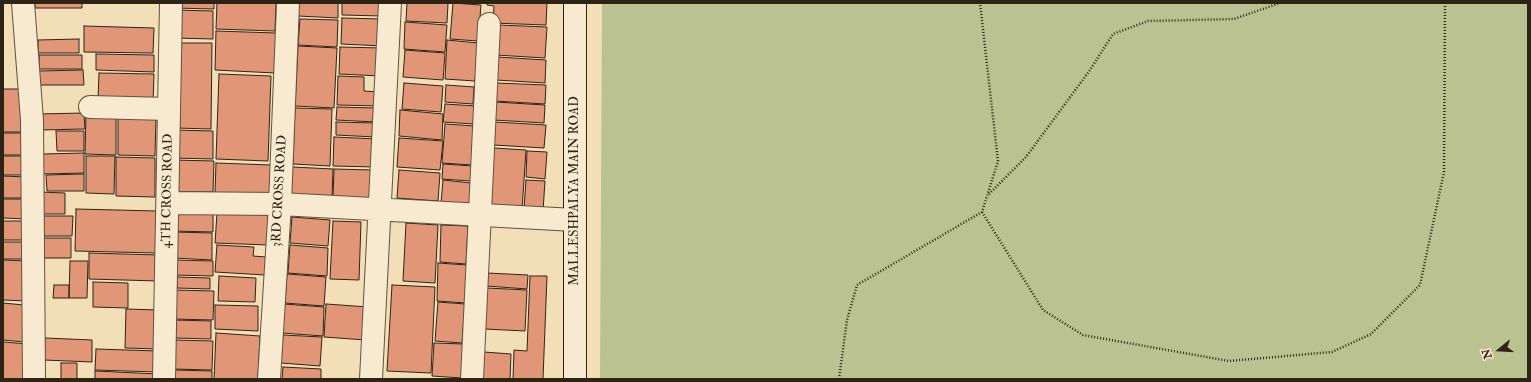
<!DOCTYPE html>
<style>
body{margin:0}
#map{position:relative;width:1531px;height:382px;overflow:hidden;background:#f2dfb8;font-family:"IM FELL Double Pica",serif}
canvas{display:block}
.frame{position:absolute;inset:0;border:4px solid #2e2416;pointer-events:none}
.north{position:absolute;left:1479px;top:330px;width:40px;height:40px;-webkit-text-stroke:3px #f7ead1;paint-order:stroke;rotate:252deg;font-size:11px;font-weight:700;line-height:16px;text-align:center;color:#2e2416}
.north::after{content:'';display:block;margin:auto;width:14px;height:18px;background:#2e2416;clip-path:polygon(50% 0,100% 100%,50% 72%,0 100%)}
</style>
<div id="map">
<canvas width="1531" height="382"></canvas>
<div class="frame"></div>
<div class="north">N</div>
</div>
<script>
const context = document.querySelector('canvas').getContext('2d');
context.lineJoin = 'round';
function fillPath(path, color) {
  context.fillStyle = color;
  context.fill(path, 'evenodd');
}
function toPath(rows) {
  const path = new Path2D();
  for (const r of rows) {
    path.moveTo(r[0], r[1]);
    for (let i = 2; i < r.length; i += 2) path.lineTo(r[i], r[i + 1]);
  }
  return path;
}
function trace(path, color, width, dash) {
  context.strokeStyle = color;
  context.lineWidth = width;
  context.lineCap = dash ? 'butt' : 'round';
  context.setLineDash(dash || []);
  context.stroke(path);
}
function drawText(font, color, halo, rows, align = 'center') {
  context.font = font + ' "IM FELL Double Pica",serif';
  context.lineWidth = 3.5;
  context.setLineDash([]);
  context.textBaseline = 'middle';
  context.strokeStyle = halo;
  context.fillStyle = color;
  for (const [text, x, y, turn = 0] of rows) {
    context.save();
    context.translate(x, y);
    context.rotate((+turn || 0) * Math.PI / 180);
    context.textAlign = isNaN(turn) ? turn : align;
    if (halo) context.strokeText(text, 0, 0);
    context.fillText(text, 0, 0);
    context.restore();
  }
}
fillPath(toPath([
 [602,3,1528,3,1528,379,600,379]
]), '#b9c290');
const building = toPath([
 [35,3,82,3,82,8,35,8,35,3],
 [175,3,214,3,214,9,175,8,175,3],
 [217,3,276,3,275,31,216,29,217,3],
 [299,3,338,3,338,18,298,16,299,3],
 [342,3,383,3,382,16,342,15,342,3],
 [407,3,448,3,447,23,406,21,407,3],
 [453,3,481,5,478,41,450,39,453,3],
 [487,3,547,3,546,25,493,23,494,6,487,5,487,3],
 [176,10,213,11,213,39,175,38,176,10],
 [342,18,383,19,383,46,341,44,342,18],
 [300,19,338,20,337,47,298,45,300,19],
 [405,22,447,25,445,52,404,49,405,22],
 [498,25,547,27,545,58,496,55,498,25],
 [84,26,154,28,153,53,84,52,84,26],
 [216,31,276,33,275,73,215,70,216,31],
 [79,39,79,53,38,53,38,40,79,39],
 [447,40,478,43,475,81,445,79,447,40],
 [176,43,212,43,211,129,176,128,176,43],
 [298,46,337,48,334,108,295,106,298,46],
 [340,47,382,48,381,76,339,74,340,47],
 [405,50,445,53,443,80,403,77,405,50],
 [96,54,154,55,154,72,96,70,96,54],
 [39,55,82,55,82,69,39,69,39,55],
 [497,57,546,60,545,83,496,80,497,57],
 [83,70,84,85,39,85,39,71,83,70],
 [99,73,154,74,153,102,98,100,99,73],
 [219,74,271,76,268,161,216,159,219,74],
 [338,76,364,77,364,91,380,92,380,106,337,105,338,76],
 [404,83,443,86,441,112,402,109,404,83],
 [496,83,546,85,545,104,495,101,496,83],
 [446,85,474,87,473,104,445,102,446,85],
 [3,89,21,89,21,132,3,132,3,89],
 [495,102,545,105,544,123,494,120,495,102],
 [445,104,476,106,474,124,443,122,445,104],
 [337,107,377,108,376,122,336,120,337,107],
 [295,108,332,109,330,166,293,164,295,108],
 [400,110,443,114,442,140,399,136,400,110],
 [84,113,85,129,40,130,39,114,84,113],
 [86,115,116,116,116,155,85,154,86,115],
 [118,116,156,116,155,156,118,155,118,116],
 [336,122,376,123,375,137,336,135,336,122],
 [495,122,546,125,544,148,494,145,495,122],
 [445,124,475,126,472,165,442,163,445,124],
 [174,130,213,131,213,159,173,158,174,130],
 [56,131,84,131,84,151,57,151,56,131],
 [3,133,24,133,25,155,3,155,3,133],
 [334,137,377,139,376,167,333,166,334,137],
 [399,138,443,141,440,170,397,167,399,138],
 [494,148,526,150,522,210,490,207,494,148],
 [527,151,547,152,545,179,526,177,527,151],
 [84,153,84,173,42,174,42,154,84,153],
 [3,156,24,156,24,175,3,175,3,156],
 [86,156,115,156,114,194,86,193,86,156],
 [116,157,155,158,155,197,116,196,116,157],
 [173,160,214,161,213,192,172,192,173,160],
 [216,163,271,165,270,195,215,193,216,163],
 [443,164,473,166,471,181,442,179,443,164],
 [292,167,333,169,332,198,291,196,292,167],
 [334,169,373,170,372,199,333,198,334,169],
 [399,170,440,173,438,201,397,198,399,170],
 [84,174,84,191,47,191,46,175,84,174],
 [3,176,26,177,26,198,3,198,3,176],
 [443,180,471,183,470,205,441,203,443,180],
 [526,180,545,181,543,211,524,209,526,180],
 [40,192,65,193,65,214,40,214,40,192],
 [3,199,27,199,27,219,3,218,3,199],
 [76,209,157,211,156,253,75,251,76,209],
 [173,211,213,212,213,232,173,231,173,211],
 [217,213,269,215,268,245,215,243,217,213],
 [42,216,73,216,72,236,42,236,42,216],
 [292,217,330,220,328,246,290,243,292,217],
 [3,221,24,221,24,240,3,240,3,221],
 [333,221,361,222,359,280,330,279,333,221],
 [406,223,438,225,435,283,403,281,406,223],
 [441,225,468,226,466,264,440,262,441,225],
 [174,232,212,233,212,260,174,258,174,232],
 [41,238,71,238,71,258,41,258,41,238],
 [3,242,26,242,25,259,3,259,3,242],
 [217,245,254,247,253,256,266,257,265,275,215,272,217,245],
 [290,245,328,248,327,276,288,273,290,245],
 [89,253,158,255,158,281,89,279,89,253],
 [3,260,27,261,26,301,3,300,3,260],
 [174,260,213,261,213,276,174,275,174,260],
 [70,261,88,261,87,298,69,298,70,261],
 [438,263,467,265,466,303,437,301,438,263],
 [487,273,528,275,527,289,487,286,487,273],
 [287,274,326,277,324,306,285,303,287,274],
 [219,276,256,278,255,302,218,301,219,276],
 [530,276,547,276,543,379,513,379,514,350,527,351,530,276],
 [177,277,210,278,210,289,177,288,177,277],
 [93,282,128,283,128,308,93,307,93,282],
 [54,285,69,285,69,298,53,298,54,285],
 [392,285,435,287,431,373,387,371,392,285],
 [487,288,527,290,525,331,485,329,487,288],
 [173,290,214,291,213,320,173,319,173,290],
 [438,302,465,304,462,343,435,341,438,302],
 [3,303,24,305,24,342,3,340,3,303],
 [284,304,324,307,323,336,282,333,284,304],
 [326,304,368,307,366,340,324,337,326,304],
 [215,305,258,306,258,331,215,329,215,305],
 [126,309,159,310,158,349,125,348,126,309],
 [174,320,211,321,211,339,174,338,174,320],
 [216,333,260,336,258,379,214,379,216,333],
 [283,335,322,337,320,366,281,363,283,335],
 [45,338,92,340,92,362,44,360,45,338],
 [174,340,213,341,212,370,173,369,174,340],
 [3,342,28,344,26,379,3,379,3,342],
 [434,343,464,344,462,378,432,376,434,343],
 [96,349,158,351,157,372,95,370,96,349],
 [484,352,511,354,510,379,483,379,484,352],
 [61,363,77,363,77,379,61,379,61,363],
 [283,367,321,369,321,379,282,379,283,367],
 [174,370,212,371,212,379,173,379,174,370],
 [95,371,158,374,158,379,95,379,95,371]
]);
fillPath(building, '#e29678');
trace(building, '#2e2416', 1);
const minor = toPath([
 [23,3,32,120,34,379],
 [90,107,169,109],
 [168,203,280,204,575,220],
 [164,379,171,3],
 [269,379,280,204,288,3],
 [371,379,390,3],
 [472,379,489,24]
]);
const secondary = toPath([
 [575,3,575,379]
]);
trace(minor, '#5f533e', 24);
trace(secondary, '#2e2416', 24);
trace(toPath([
 [989,194,1026,157,1090,70,1113,34,1148,21,1234,19,1280,3],
 [982,212,1043,310,1083,335,1229,361,1332,352,1371,334,1420,285,1444,172,1445,3],
 [839,379,847,320,857,285,982,212,998,161,980,3]
]), '#2e2416', 2.5, [1, 2]);
trace(minor, '#f7ead1', 22);
trace(secondary, '#f7ead1', 22);
drawText('13px', '#2e2416', '#f7ead1', [
 ["4TH CROSS ROAD",168,191,-89],
 ["3RD CROSS ROAD",280,191,-87],
 ["MALLESHPALYA MAIN ROAD",575,191,-90]
]);
</script>
